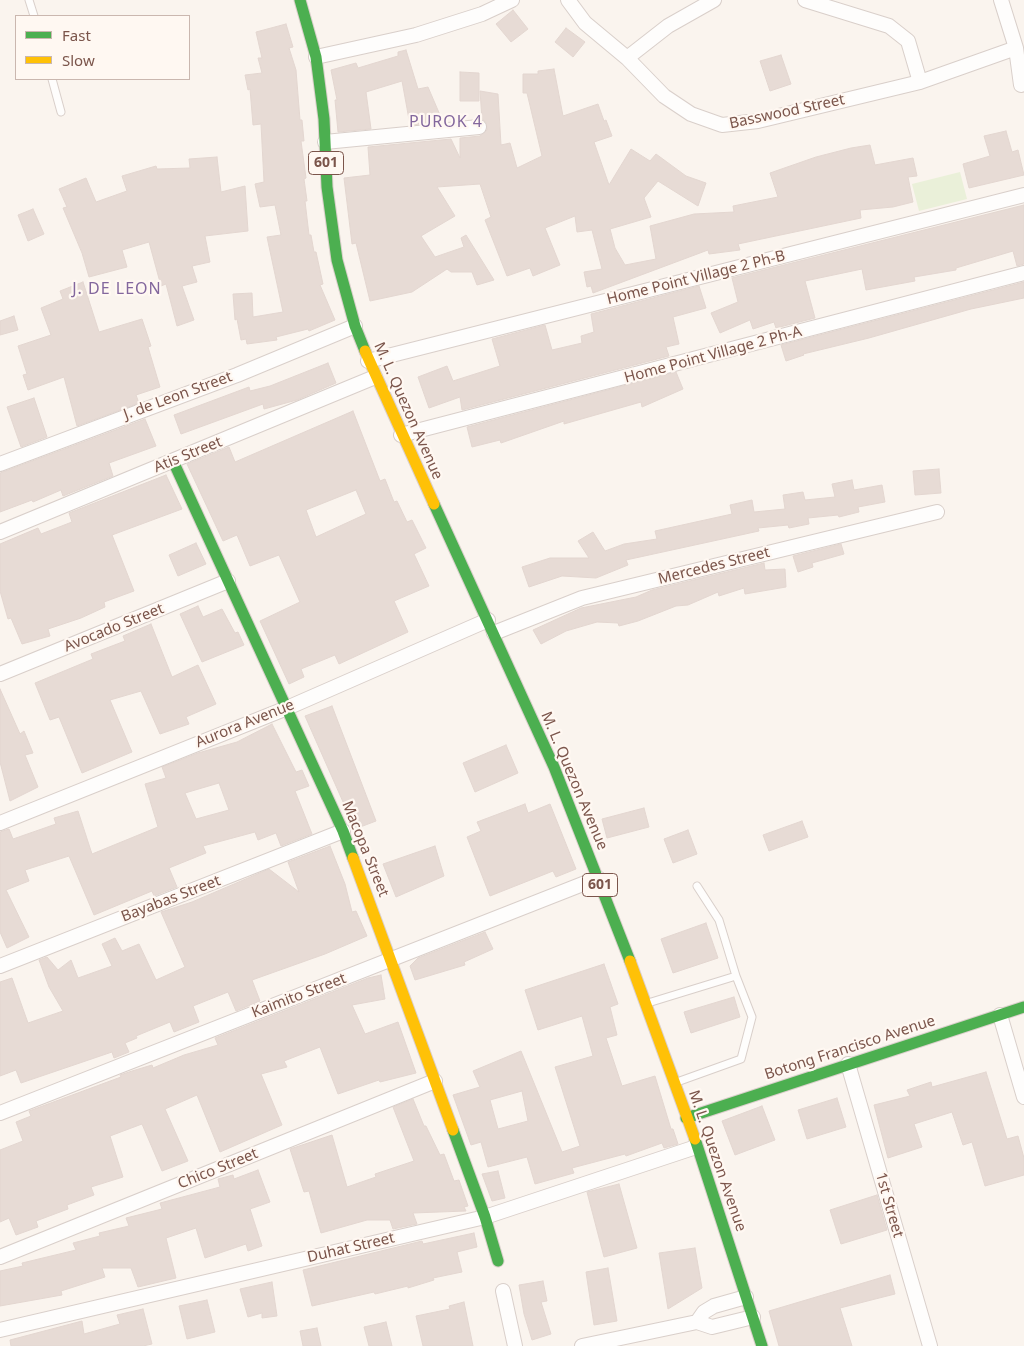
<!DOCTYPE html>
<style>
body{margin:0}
#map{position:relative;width:1024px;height:1346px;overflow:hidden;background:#faf4ee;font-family:"Noto Sans",sans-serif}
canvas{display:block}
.legend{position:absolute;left:15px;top:15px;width:175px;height:65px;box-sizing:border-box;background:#fff8f2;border:1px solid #cab7af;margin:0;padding:6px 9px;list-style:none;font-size:15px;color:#7b554b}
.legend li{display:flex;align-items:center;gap:10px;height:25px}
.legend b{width:25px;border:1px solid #cab7af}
</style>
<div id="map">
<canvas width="1024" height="1346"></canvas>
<ul class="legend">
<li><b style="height:6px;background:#4caf50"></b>Fast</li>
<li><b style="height:6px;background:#ffc107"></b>Slow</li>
</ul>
</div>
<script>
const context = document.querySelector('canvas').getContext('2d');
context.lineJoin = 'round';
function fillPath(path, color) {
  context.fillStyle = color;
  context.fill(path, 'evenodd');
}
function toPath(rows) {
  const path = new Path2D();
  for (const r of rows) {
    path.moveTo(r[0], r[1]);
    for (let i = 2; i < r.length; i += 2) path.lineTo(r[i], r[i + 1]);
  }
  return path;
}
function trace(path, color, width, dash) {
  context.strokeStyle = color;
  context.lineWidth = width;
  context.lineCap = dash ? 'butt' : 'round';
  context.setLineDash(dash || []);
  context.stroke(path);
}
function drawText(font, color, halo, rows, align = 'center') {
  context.font = font + ' "Noto Sans",sans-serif';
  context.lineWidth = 4.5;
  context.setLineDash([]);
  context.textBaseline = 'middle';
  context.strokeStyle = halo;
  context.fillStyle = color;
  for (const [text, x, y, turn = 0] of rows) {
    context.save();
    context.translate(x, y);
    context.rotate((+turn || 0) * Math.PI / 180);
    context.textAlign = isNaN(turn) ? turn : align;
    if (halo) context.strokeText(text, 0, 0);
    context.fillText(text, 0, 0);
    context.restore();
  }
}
fillPath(toPath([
 [960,172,967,199,919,211,912,184]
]), '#eaf0d9');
const building = toPath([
 [513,10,528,29,511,42,496,24,513,10],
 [286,24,293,47,289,48,296,70,300,120,302,120,304,141,301,141,306,178,304,179,307,201,305,201,309,235,311,235,314,252,316,252,323,284,320,285,335,320,309,331,308,329,276,337,277,340,247,344,246,339,241,340,237,319,235,320,233,294,252,293,253,317,283,312,267,237,281,235,275,205,260,207,255,184,264,182,261,124,253,125,250,89,248,90,245,75,262,73,258,58,262,58,256,32,286,24],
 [566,28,585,42,573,57,555,42,566,28],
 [406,50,418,89,428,87,443,122,410,125,402,81,366,92,371,129,338,132,335,100,337,100,331,70,356,63,358,68,398,56,398,52,406,50],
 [781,55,791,84,770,91,760,61,781,55],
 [554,69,563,116,598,104,604,121,606,120,612,136,594,142,609,185,631,149,650,161,656,154,686,176,706,183,698,206,658,181,644,198,651,217,610,229,615,248,625,265,656,259,650,226,694,214,734,212,733,206,778,197,770,173,816,157,851,148,870,145,875,165,913,158,917,176,908,177,913,202,893,207,860,210,861,218,738,244,740,250,709,254,708,250,593,293,591,286,587,287,584,272,602,269,592,230,577,232,575,216,545,228,560,265,533,276,530,268,507,276,485,220,491,217,480,184,437,187,455,216,421,236,435,257,464,247,461,238,466,235,494,280,477,285,472,272,451,272,447,269,412,292,370,301,356,243,352,244,344,178,370,175,368,147,451,139,460,158,460,138,480,136,487,130,486,122,482,119,480,91,498,94,501,145,510,143,517,168,542,156,527,93,523,93,523,74,538,74,538,71,554,69],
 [460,72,479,73,479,101,460,101,460,72],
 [1006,131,1012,152,1018,150,1024,175,969,188,963,164,990,156,984,136,1006,131],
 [217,157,221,192,245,186,248,231,205,236,210,262,192,266,197,282,182,286,194,320,177,326,166,284,161,286,149,242,122,250,127,267,89,277,82,253,63,208,67,207,59,189,86,178,96,202,127,191,122,176,156,166,157,169,190,168,189,159,217,157],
 [1024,205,1024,264,1017,266,1013,251,956,268,956,270,914,277,915,281,866,290,862,269,805,281,815,318,776,328,774,322,753,329,750,320,720,333,711,313,738,302,732,278,1024,205],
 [33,209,44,234,28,241,18,215,33,209],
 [83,282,99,332,142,319,151,346,148,347,160,387,136,395,139,403,77,426,64,377,28,390,23,375,27,374,18,346,51,335,41,308,63,299,60,291,83,282],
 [1024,282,1024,298,971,309,869,338,803,354,804,355,786,361,781,345,1024,282],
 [699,286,706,308,673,317,679,344,666,347,669,356,462,410,460,397,429,408,418,377,447,366,453,381,500,366,492,339,545,325,552,350,582,343,581,336,594,332,591,314,699,286],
 [14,316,18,330,0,335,0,321,14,316],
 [328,363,336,383,297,400,264,409,263,404,181,434,174,415,249,387,250,391,270,386,328,363],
 [676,372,683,389,642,407,641,402,564,424,564,421,501,443,500,440,472,447,467,427,676,372],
 [34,398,47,437,21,447,7,407,34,398],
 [353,411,380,481,385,479,394,502,397,501,407,522,412,520,426,548,414,554,429,586,394,601,408,632,339,664,335,655,301,669,304,677,289,684,260,621,300,602,279,555,250,566,237,535,223,541,187,464,229,447,235,462,353,411],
 [356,490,366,514,316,537,306,510,356,490],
 [145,419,156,446,109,463,113,476,63,496,61,490,33,502,32,500,0,512,0,473,145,419],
 [939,469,941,493,915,495,913,471,939,469],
 [166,475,182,509,112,535,134,591,104,602,105,607,81,618,48,629,50,636,22,644,11,618,8,619,0,591,0,544,38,528,41,534,72,522,69,513,166,475],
 [852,480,854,490,882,485,885,502,858,507,859,512,839,517,838,515,808,518,809,524,789,528,788,525,758,528,759,531,626,560,628,565,596,578,562,576,529,587,522,567,550,558,589,558,578,541,593,532,605,551,624,544,657,539,655,531,732,514,730,505,752,500,754,512,785,509,783,495,803,492,805,500,835,497,832,484,852,480],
 [196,543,206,564,178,576,169,555,196,543],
 [841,544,844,554,812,563,813,567,798,572,793,556,841,544],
 [764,563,765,570,785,569,786,587,745,594,744,588,719,596,718,592,688,605,676,606,638,621,619,626,618,623,597,622,566,631,541,644,533,630,581,608,636,597,652,590,764,563],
 [198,606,203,617,222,609,235,633,238,632,244,645,202,662,180,614,198,606],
 [151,624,172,677,198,665,216,704,186,717,189,724,160,734,141,691,110,700,132,752,82,773,59,717,50,720,35,683,93,659,91,654,125,641,123,636,151,624],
 [0,689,20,734,24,731,33,753,25,755,38,787,10,801,0,762,0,689],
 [332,706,376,821,355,829,305,716,332,706],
 [272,724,296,772,302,770,309,786,295,791,312,834,281,846,276,833,258,840,255,832,203,846,206,853,169,868,177,887,154,896,152,891,94,915,69,856,25,870,29,881,6,890,29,937,7,948,0,932,0,832,9,829,13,839,56,824,54,818,78,811,92,854,158,827,145,784,166,778,162,767,198,753,237,742,272,724],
 [219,783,229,810,196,819,185,793,219,783],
 [506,745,518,773,475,792,463,763,506,745],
 [525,804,528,813,550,804,576,869,556,877,553,871,490,896,467,837,481,831,477,822,525,804],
 [644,808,649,827,607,838,602,819,644,808],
 [802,821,808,837,769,851,763,835,802,821],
 [688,830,697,854,673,863,664,839,688,830],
 [330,846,345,884,352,912,356,911,367,936,325,954,252,980,260,1001,236,1011,228,992,193,1006,199,1022,174,1032,170,1022,136,1036,137,1038,125,1043,129,1052,114,1058,112,1052,21,1083,16,1070,0,1076,0,982,12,978,28,1023,63,1011,49,987,39,960,47,957,58,970,71,960,78,978,112,966,102,944,115,938,122,951,139,944,156,980,185,967,161,912,192,902,269,869,299,892,288,862,330,846],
 [435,846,444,876,396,897,383,864,435,846],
 [706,923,718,958,673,973,661,939,706,923],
 [485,932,493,949,464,962,465,965,415,980,410,966,418,958,485,932],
 [604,964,618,1004,610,1007,617,1035,606,1038,622,1086,655,1076,671,1129,673,1129,678,1144,664,1148,662,1143,626,1156,625,1154,572,1168,574,1173,535,1184,527,1157,488,1167,481,1142,471,1145,453,1095,480,1087,473,1071,521,1051,562,1152,580,1146,555,1067,593,1056,582,1016,538,1030,525,990,604,964],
 [522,1091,528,1121,498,1129,490,1100,522,1091],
 [381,975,385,999,352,1005,365,1034,398,1022,416,1073,380,1082,379,1080,338,1094,320,1047,284,1061,287,1067,261,1074,282,1125,220,1152,197,1095,165,1109,188,1161,162,1171,142,1124,110,1136,123,1177,91,1187,94,1195,67,1205,68,1209,36,1221,38,1227,16,1235,9,1218,0,1222,0,1150,23,1141,16,1122,31,1116,29,1111,121,1077,120,1075,132,1071,152,1065,153,1068,184,1055,218,1045,215,1038,368,978,381,975],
 [734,997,740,1017,691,1033,684,1012,734,997],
 [986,1072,1007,1139,1018,1136,1024,1158,1024,1175,985,1186,972,1142,963,1145,952,1112,914,1124,922,1147,888,1158,874,1105,910,1096,907,1090,931,1082,932,1087,986,1072],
 [837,1098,846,1127,807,1139,798,1110,837,1098],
 [413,1099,424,1126,426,1126,440,1155,444,1154,454,1181,459,1180,468,1206,464,1207,466,1211,413,1213,417,1224,393,1229,390,1220,367,1220,321,1233,309,1191,304,1192,290,1149,332,1135,347,1187,376,1177,375,1174,414,1161,393,1107,413,1099],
 [762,1106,775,1140,735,1155,722,1121,762,1106],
 [258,1170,270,1202,250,1209,262,1246,248,1251,246,1244,205,1258,196,1228,166,1238,176,1278,138,1287,131,1268,102,1268,105,1277,61,1291,62,1295,0,1306,0,1271,23,1266,22,1263,76,1250,73,1243,100,1236,99,1233,129,1226,126,1218,162,1209,160,1203,220,1187,218,1179,233,1175,234,1179,258,1170],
 [498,1171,505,1198,492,1201,482,1174,498,1171],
 [619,1184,637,1248,604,1257,587,1192,619,1184],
 [877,1195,887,1230,841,1244,830,1210,877,1195],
 [474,1233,477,1247,457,1252,462,1272,433,1278,434,1280,408,1288,408,1286,375,1294,374,1292,312,1306,303,1270,422,1241,423,1244,474,1233],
 [695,1248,702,1288,668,1309,659,1253,695,1248],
 [608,1268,617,1321,594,1325,586,1272,608,1268],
 [890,1275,895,1294,840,1308,852,1346,779,1346,769,1311,890,1275],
 [543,1281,547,1301,541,1302,551,1334,532,1340,524,1314,519,1285,543,1281],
 [272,1282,277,1316,262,1318,262,1313,248,1317,240,1289,272,1282],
 [207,1300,215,1332,187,1339,179,1306,207,1300],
 [464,1302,473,1346,423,1346,416,1316,450,1309,449,1306,464,1302],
 [143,1309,152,1344,143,1346,11,1346,10,1340,82,1321,84,1334,120,1324,117,1315,143,1309],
 [386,1322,392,1346,369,1346,364,1327,386,1322],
 [317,1328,321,1346,303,1346,300,1331,317,1328]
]);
fillPath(building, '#e7dbd5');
trace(building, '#e3d6d0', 1);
const lane = toPath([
 [29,0,34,16],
 [52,79,61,112],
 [697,886,719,920,736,976],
 [648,1003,736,976,752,1017,741,1059,677,1082]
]);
const street = toPath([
 [568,0,585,23,627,58,664,96,691,114,722,125,758,121,920,82,1016,48],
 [805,0,889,26,908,41,920,82],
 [1001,0,1016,48,1021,85],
 [316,57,416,35,482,14,512,0],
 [627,58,668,26,714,0],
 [325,142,479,127],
 [368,361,1024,195],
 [401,435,1024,273],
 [0,464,237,375,355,326],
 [0,532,375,377],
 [494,633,582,598,937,512],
 [0,674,228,581],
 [0,823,287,708,488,620],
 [0,966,343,831],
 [1000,1015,1024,1097],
 [848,1064,930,1346],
 [0,1113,598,878],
 [0,1257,435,1081],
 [503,1291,515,1346],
 [697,1322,712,1327,753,1317],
 [697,1322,704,1312,714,1306,746,1297],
 [0,1330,485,1217,696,1147],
 [582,1346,697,1322]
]);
const fast = toPath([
 [300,0,316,57,324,119,327,187,337,260,355,326,365,351],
 [173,461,343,831,353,858],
 [434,504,554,767,630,961],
 [686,1118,1024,1007],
 [453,1130,485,1217,498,1261],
 [695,1139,762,1346]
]);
const slow = toPath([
 [365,351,434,504],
 [353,858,453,1130],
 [630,961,695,1139]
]);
trace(lane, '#d9cfca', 9);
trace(street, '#d9cfca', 16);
trace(fast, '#dbd0cc', 13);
trace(slow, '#dbd0cc', 13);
trace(lane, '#fefdfc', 7);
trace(street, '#fefdfc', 14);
trace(fast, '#4caf50', 11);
trace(slow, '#ffc107', 11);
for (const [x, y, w] of [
 [326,163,35],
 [600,885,35]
]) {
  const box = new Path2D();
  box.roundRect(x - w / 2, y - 11.5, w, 23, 4);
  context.fillStyle = '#fff8f2';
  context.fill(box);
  trace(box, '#7b554b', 1);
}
drawText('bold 14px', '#7b554b', null, [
 ["601",326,163],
 ["601",600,885]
]);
drawText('15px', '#7b554b', '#fff8f2', [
 ["Basswood Street",787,112,-12],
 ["Home Point Village 2 Ph-B",696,278,-14],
 ["Home Point Village 2 Ph-A",713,355,-15],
 ["J. de Leon Street",178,396,-20],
 ["M. L. Quezon Avenue",408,411,66],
 ["Atis Street",188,455,-22],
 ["Mercedes Street",714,566,-14],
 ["Avocado Street",114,628,-22],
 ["Aurora Avenue",245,724,-22],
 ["M. L. Quezon Avenue",574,781,67],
 ["Macopa Street",365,849,68],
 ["Bayabas Street",171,899,-21],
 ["Kaimito Street",299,996,-21],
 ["Botong Francisco Avenue",850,1048,-18],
 ["M. L. Quezon Avenue",717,1161,71],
 ["Chico Street",218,1169,-22],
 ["1st Street",889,1205,74],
 ["Duhat Street",351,1248,-13]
]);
context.letterSpacing = '1px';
drawText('16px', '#83679d', '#fff8f2', [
 ["PUROK 4",446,122],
 ["J. DE LEON",117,289]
]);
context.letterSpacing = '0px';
</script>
